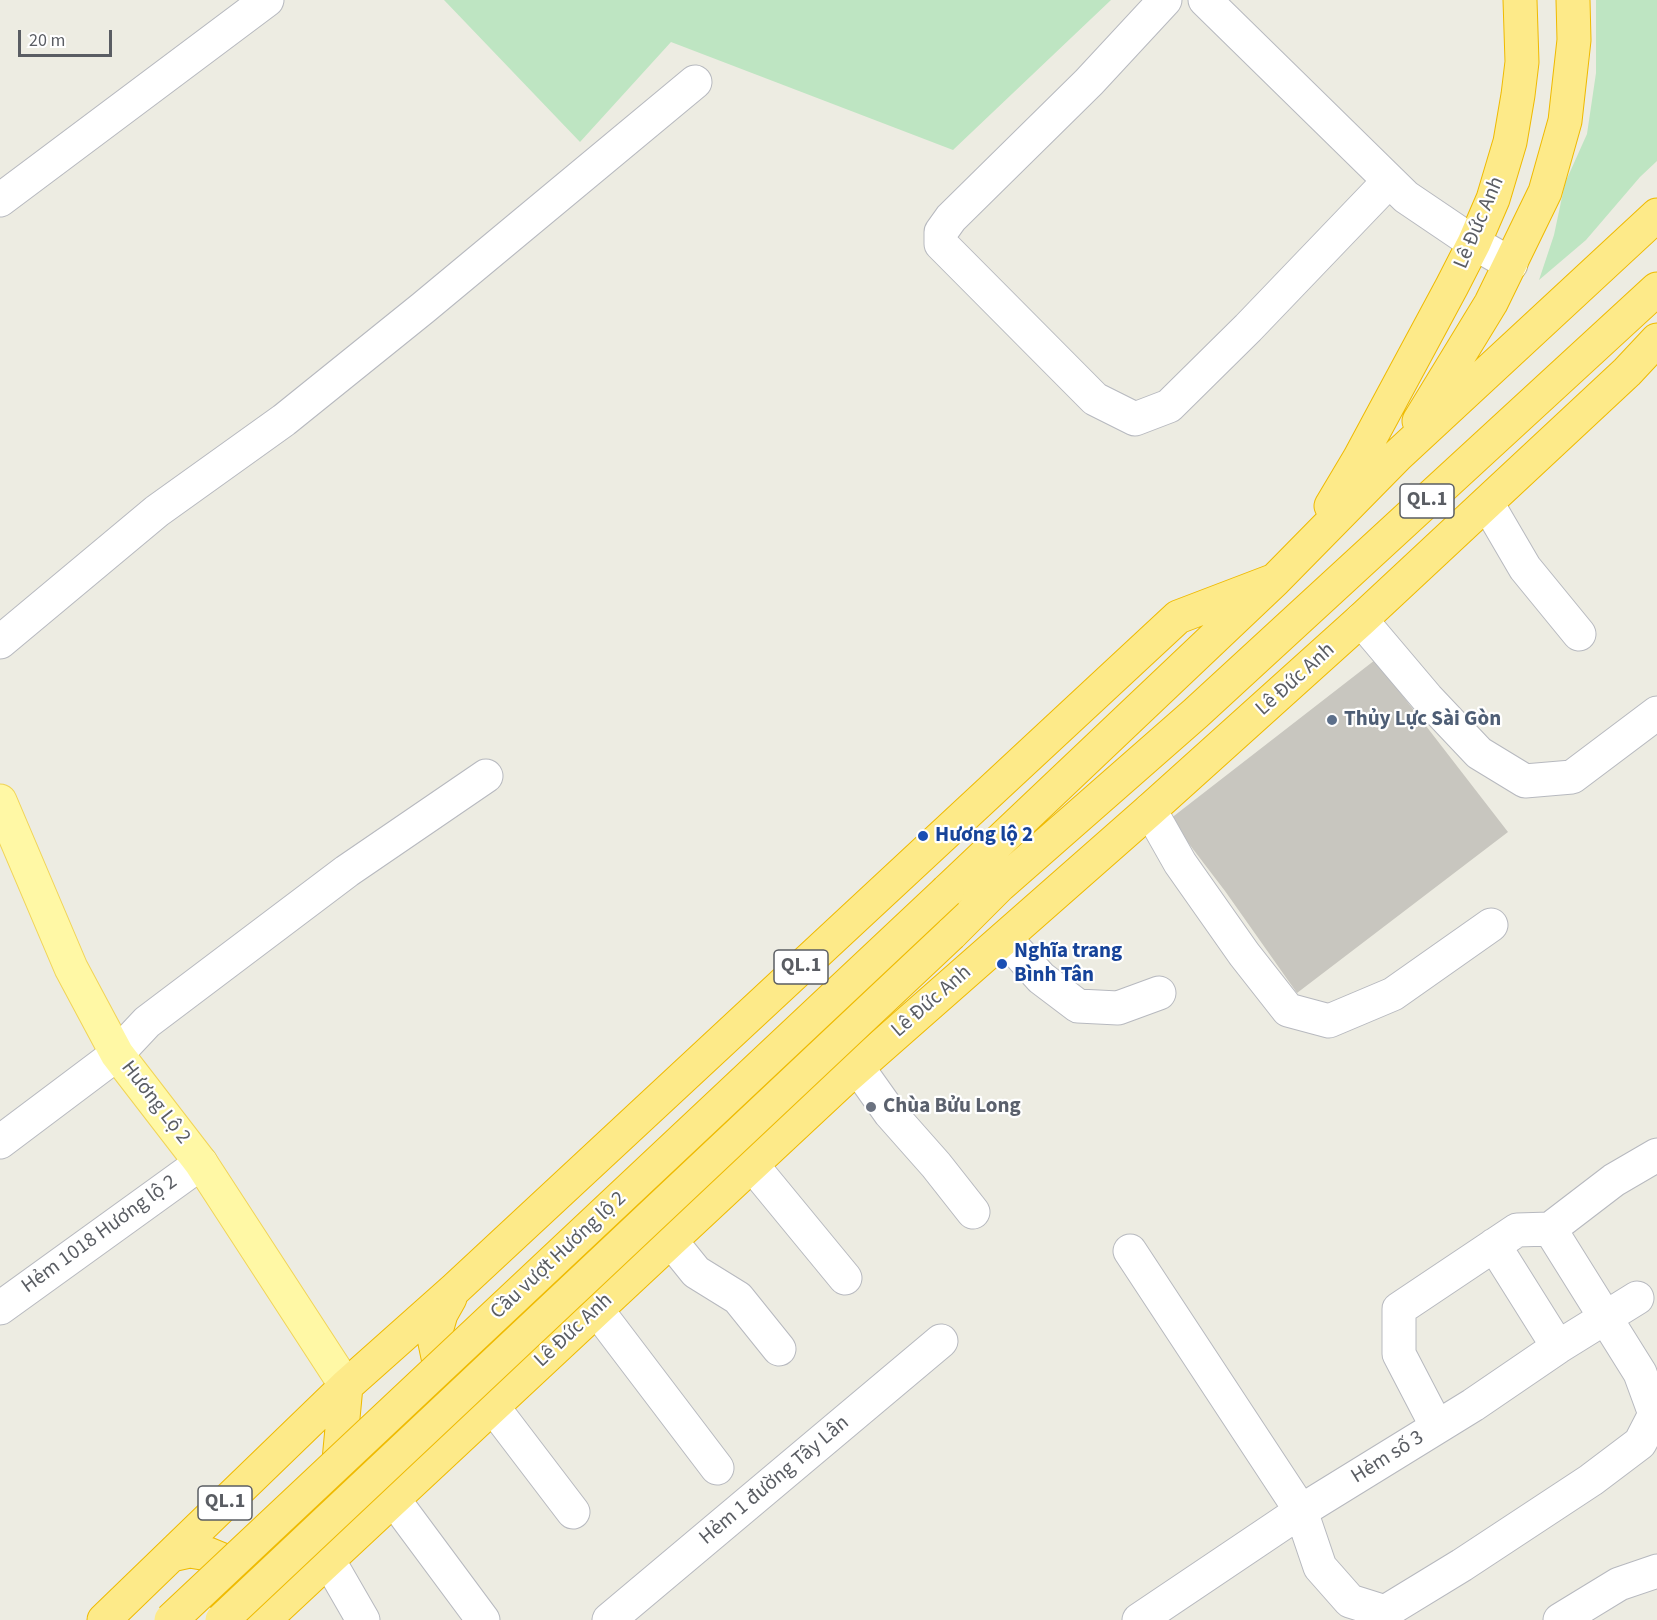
<!DOCTYPE html>
<meta charset="utf-8">
<style>
body{margin:0}
#map{position:relative;width:1657px;height:1620px;overflow:hidden;background:#edece2;font-family:"Source Sans 3",sans-serif}
canvas{display:block}
.scale{position:absolute;left:18px;top:30px;width:94px;height:27px;box-sizing:border-box;border:3px solid #5a5d63;border-top:0;padding-left:8px;font-size:18px;line-height:21px;white-space:nowrap;color:#5a5d63;-webkit-text-stroke:4px #fff;paint-order:stroke}
</style>
<div id="map">
<canvas width="1657" height="1620"></canvas>
<div class="scale">20 m</div>
</div>
<script>
const context = document.querySelector('canvas').getContext('2d');
context.lineJoin = 'round';
function fillPath(path, color) {
  context.fillStyle = color;
  context.fill(path, 'evenodd');
}
function toPath(rows) {
  const path = new Path2D();
  for (const r of rows) {
    path.moveTo(r[0], r[1]);
    for (let i = 2; i < r.length; i += 2) path.lineTo(r[i], r[i + 1]);
  }
  return path;
}
function trace(path, color, width, dash) {
  context.strokeStyle = color;
  context.lineWidth = width;
  context.lineCap = dash ? 'butt' : 'round';
  context.setLineDash(dash || []);
  context.stroke(path);
}
function drawText(font, color, halo, rows, align = 'center') {
  context.font = font + ' "Source Sans 3",sans-serif';
  context.lineWidth = 4.5;
  context.setLineDash([]);
  context.textBaseline = 'middle';
  context.strokeStyle = halo;
  context.fillStyle = color;
  for (const [text, x, y, turn = 0] of rows) {
    context.save();
    context.translate(x, y);
    context.rotate((+turn || 0) * Math.PI / 180);
    context.textAlign = isNaN(turn) ? turn : align;
    if (halo) context.strokeText(text, 0, 0);
    context.fillText(text, 0, 0);
    context.restore();
  }
}
fillPath(toPath([
 [444,0,1111,0,953,150,671,42,580,142],
 [1596,0,1657,0,1657,161,1640,177,1586,240,1539,280,1554,235,1565,183,1587,134,1596,73]
]), '#bee5c2');
fillPath(toPath([
 [1375,660,1508,832,1297,993,1225,891,1170,819]
]), '#c8c6bf');
const minor = toPath([
 [1165,0,1089,82,951,218,941,232,941,244,1095,399,1135,419,1169,406,1248,328,1389,181],
 [1205,0,1406,197,1474,243,1511,264],
 [0,200,267,0],
 [1487,503,1525,568,1579,634],
 [1361,620,1427,698,1479,753,1525,781,1572,777,1657,713],
 [0,642,157,511,284,420,423,308,695,82],
 [1150,810,1180,863,1244,954,1288,1010,1329,1021,1393,994,1491,925],
 [1005,938,1041,978,1078,1006,1118,1008,1159,993],
 [858,1068,890,1113,936,1165,973,1212],
 [0,1142,117,1054,147,1022,347,871,486,776],
 [752,1165,845,1278],
 [671,1241,696,1272,738,1298,779,1349],
 [1494,1245,1558,1347],
 [1130,1251,1301,1511,1320,1567,1350,1601,1385,1612,1462,1565,1591,1480,1640,1443,1655,1414,1640,1373,1550,1229],
 [0,1308,201,1163],
 [597,1310,717,1468],
 [493,1407,573,1512],
 [1437,1427,1399,1354,1399,1309,1517,1230,1550,1229,1614,1180,1657,1155],
 [394,1500,483,1620],
 [329,1561,363,1620],
 [609,1620,941,1341],
 [1139,1620,1301,1511,1473,1405,1558,1347,1637,1298],
 [1560,1620,1619,1584,1657,1571]
]);
const major = toPath([
 [0,801,71,968,117,1054,201,1163,346,1386]
]);
const highway = toPath([
 [1419,421,1491,303,1545,192,1565,121,1574,40,1573,0],
 [1331,506,1359,459,1452,286,1474,243,1493,199,1510,142,1518,95,1522,62,1520,0],
 [947,891,1275,580,1397,456,1657,215],
 [951,934,1000,885,1196,713,1657,289],
 [450,1298,441,1314,434,1338,439,1362,453,1382,459,1385],
 [332,1535,346,1386],
 [172,1555,190,1551,208,1554,225,1561,238,1574,244,1586],
 [104,1620,346,1386,455,1289,1178,617,1275,580],
 [264,1620,843,1080,1150,810,1361,620,1627,372,1657,340]
]);
trace(minor, '#b7b9bf', 35);
trace(major, '#f1d457', 35);
trace(highway, '#efba00', 35);
trace(minor, '#fff', 33);
trace(major, '#fff8a5', 33);
trace(highway, '#fdea89', 33);
const highwayBridge = toPath([
 [171,1620,947,891],
 [222,1620,951,934]
]);
trace(highwayBridge, '#efba00', 35, []);
trace(highwayBridge, '#fdea89', 33);
for (const [x, y, r, color] of [
 [1332,720,6,"#5c6f8a"],
 [923,836,6,"#1a4fb4"],
 [1002,964,6,"#1a4fb4"],
 [871,1107,6,"#6b7280"]
]) {
  const dot = new Path2D();
  dot.arc(x, y, r, 0, 2 * Math.PI);
  context.fillStyle = color;
  context.fill(dot);
  trace(dot, '#fff', 2);
}
for (const [x, y, w] of [
 [1427,501,54],
 [801,967,54],
 [225,1503,54]
]) {
  const box = new Path2D();
  box.roundRect(x - w / 2, y - 17, w, 34, 4.5);
  context.fillStyle = '#fff';
  context.fill(box);
  trace(box, '#5a5d63', 1.5);
}
drawText('bold 20px', '#5a5d63', null, [
 ["QL.1",1427,501],
 ["QL.1",801,967],
 ["QL.1",225,1503]
]);
drawText('21px', '#5a5d63', '#fff', [
 ["Lê Đức Anh",1480,223,-67],
 ["Lê Đức Anh",1296,680,-42],
 ["Lê Đức Anh",932,1002,-41],
 ["Hương Lộ 2",155,1103,52],
 ["Hẻm 1018 Hương lộ 2",100,1235,-36],
 ["Cầu vượt Hương lộ 2",559,1256,-43],
 ["Lê Đức Anh",574,1331,-43],
 ["Hẻm số 3",1388,1458,-32],
 ["Hẻm 1 đường Tây Lân",775,1481,-40]
]);
drawText('bold 21px', '#4e5e75', '#fff', [
 ["Thủy Lực Sài Gòn",1344,720]
], 'left');
drawText('bold 21px', '#164399', '#fff', [
 ["Hương lộ 2",935,836],
 ["Nghĩa trang",1014,952],
 ["Bình Tân",1014,976]
], 'left');
drawText('bold 21px', '#5b616d', '#fff', [
 ["Chùa Bửu Long",883,1107]
], 'left');
</script>
